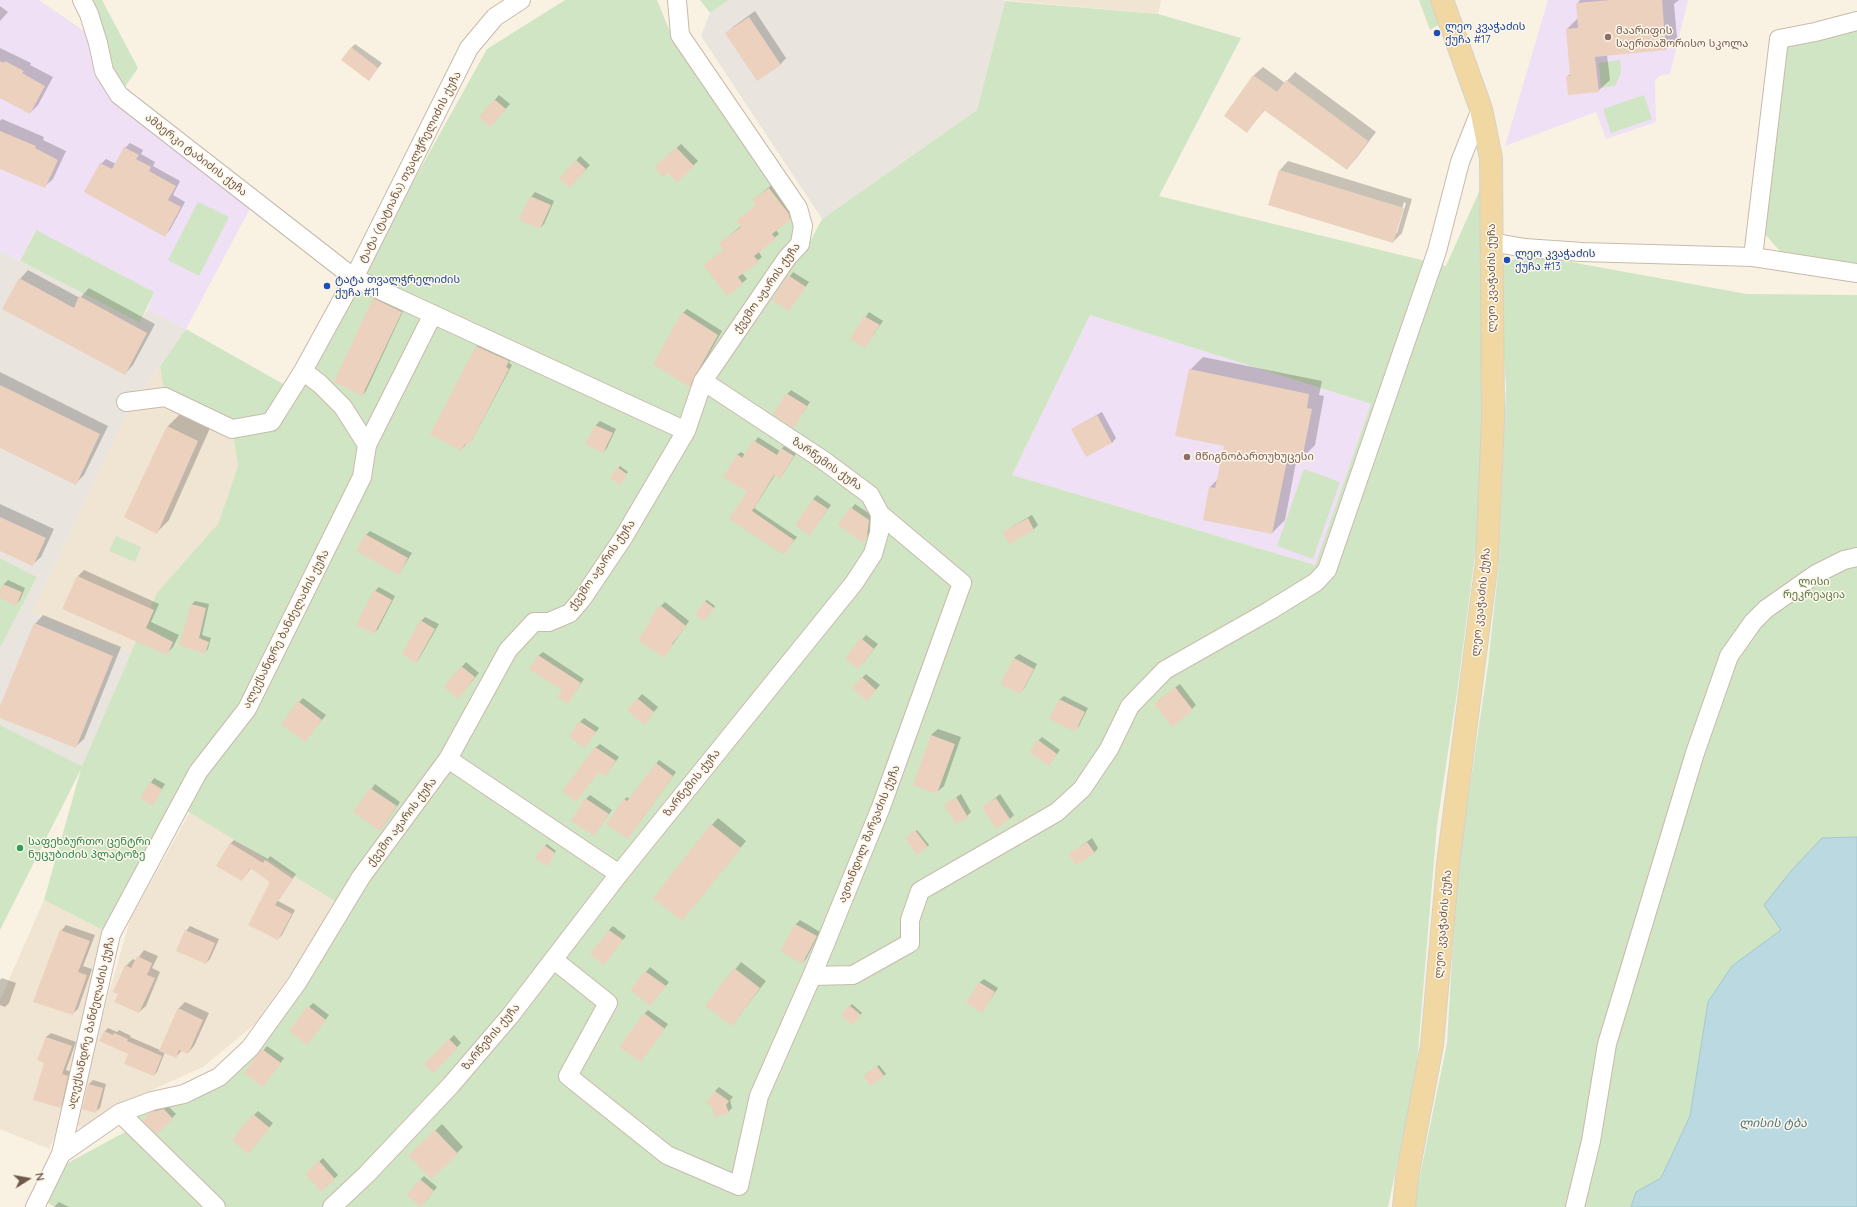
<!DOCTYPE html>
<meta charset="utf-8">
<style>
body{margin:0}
#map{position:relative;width:1857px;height:1207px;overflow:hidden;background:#f9f2e3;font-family:Quicksand,sans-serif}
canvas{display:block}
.north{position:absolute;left:8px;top:1159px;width:40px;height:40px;-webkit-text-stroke:3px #fdf6e9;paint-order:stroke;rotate:79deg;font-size:11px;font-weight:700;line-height:16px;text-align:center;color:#6e5a4c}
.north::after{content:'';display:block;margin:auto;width:14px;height:18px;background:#6e5a4c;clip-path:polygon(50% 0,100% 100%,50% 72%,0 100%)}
</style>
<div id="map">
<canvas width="1857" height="1207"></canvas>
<div class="north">N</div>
</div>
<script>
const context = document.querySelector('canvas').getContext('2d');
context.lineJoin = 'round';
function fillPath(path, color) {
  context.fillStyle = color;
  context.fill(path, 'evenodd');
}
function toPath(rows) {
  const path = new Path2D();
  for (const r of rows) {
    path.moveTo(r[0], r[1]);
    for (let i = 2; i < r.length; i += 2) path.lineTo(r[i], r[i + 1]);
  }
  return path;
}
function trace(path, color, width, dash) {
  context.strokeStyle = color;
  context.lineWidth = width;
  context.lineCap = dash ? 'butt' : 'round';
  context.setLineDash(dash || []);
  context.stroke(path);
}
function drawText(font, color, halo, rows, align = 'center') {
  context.font = font + ' Quicksand,"Noto Sans Georgian",sans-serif';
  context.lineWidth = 3;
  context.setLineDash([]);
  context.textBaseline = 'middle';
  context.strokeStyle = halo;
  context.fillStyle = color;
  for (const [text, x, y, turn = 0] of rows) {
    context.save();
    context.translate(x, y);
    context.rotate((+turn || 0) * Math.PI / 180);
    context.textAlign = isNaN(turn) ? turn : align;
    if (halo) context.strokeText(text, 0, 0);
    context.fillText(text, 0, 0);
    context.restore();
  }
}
fillPath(toPath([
 [1003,0,1161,0,1158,14],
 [160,366,165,397,232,429,238,466,218,524,131,653,32,612,129,409],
 [190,812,340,904,255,1024,203,1067,136,1097,87,1131,72,1122,130,920],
 [44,900,104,930,64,1114,49,1149,0,1129,0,1000]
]), '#f0e4d3');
fillPath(toPath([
 [729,0,1003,0,1005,1,977,110,822,219,701,36,710,13],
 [0,251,140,323,148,309,186,329,129,409,32,612,131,653,82,766,0,725,0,648,37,577,0,558]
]), '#e9e4de');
fillPath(toPath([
 [0,0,39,0,138,68,119,95,254,201,186,329,148,309,154,292,35,230,20,261,0,251],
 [1548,0,1688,0,1670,74,1659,76,1655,81,1656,122,1606,139,1596,112,1505,146],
 [1090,315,1371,404,1315,565,1012,475]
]), '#efe0f5');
fillPath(toPath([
 [82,0,102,0,138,68,119,95],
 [565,0,657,0,675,44,795,211,797,224,788,257,803,255,822,219,977,110,1005,1,1158,14,1241,38,1159,196,1446,266,1482,185,1485,410,1477,540,1458,686,1437,825,1416,1075,1388,1207,216,1207,120,1113,219,1077,343,906,179,806,111,934,44,900,81,769,0,930,0,725,82,766,157,593,218,524,238,466,232,429,165,397,160,366,186,329,292,389,398,209,487,49],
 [1090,315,1371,404,1315,565,1012,475],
 [700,0,729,0,710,13],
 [1419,0,1431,0,1440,24,1430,30],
 [1857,28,1857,264,1792,255,1780,251,1763,232,1783,44],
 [1620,60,1621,73,1615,86,1601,88,1599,63],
 [1644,95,1652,119,1611,133,1603,109],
 [198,202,229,217,199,276,168,260],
 [36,230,154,292,140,323,20,261],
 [1528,252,1581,264,1747,294,1857,295,1857,837,1822,838,1782,930,1732,966,1708,1002,1690,1116,1661,1178,1636,1192,1631,1207,1409,1207,1415,1178,1419,1180,1447,1043,1457,874,1488,665,1499,563,1506,386,1502,333,1503,265],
 [1304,469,1340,482,1313,559,1277,546],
 [116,536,141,547,135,562,109,551],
 [0,558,37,577,0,648],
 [125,1132,160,1161,207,1207,55,1207,48,1203,66,1164]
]), '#d0e5c4');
const water = toPath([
 [1857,837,1857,1207,1631,1207,1636,1192,1661,1178,1690,1116,1708,1002,1732,966,1781,930,1764,905,1791,871,1822,838,1857,837]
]);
fillPath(water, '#bad9e0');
trace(water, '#a2c7d1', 1);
fillPath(toPath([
 [1580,0,1679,0,1674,4,1677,38,1666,49,1607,55,1610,80,1598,91,1567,77,1571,73,1567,29,1578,18,1577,4],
 [0,6,8,12,0,21],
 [755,11,786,58,780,65,726,33,733,27],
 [355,44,382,63,369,80,351,48],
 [0,48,31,63,30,65,53,77,38,105,30,113,0,98],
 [1263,67,1285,83,1295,72,1376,132,1355,160,1347,169,1265,110,1247,131,1225,115,1254,75],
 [499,95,510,104,494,122,480,117],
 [2,119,44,137,43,140,66,151,53,179,44,187,2,169,0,165,0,121],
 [130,143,143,150,141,154,155,162,153,166,180,181,173,195,185,202,170,230,165,235,101,164,106,159,116,164,125,148],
 [681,144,698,161,677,181,668,171,656,167],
 [580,156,590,165,574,182,561,178],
 [1288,161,1412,199,1402,233,1393,242,1269,204,1280,170],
 [1404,202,1406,203,1397,233,1395,233],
 [773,184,794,215,776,230,779,234,758,251,762,257,742,273,747,279,727,295,724,240,741,226,737,221,757,205,758,196],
 [535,192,554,201,544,224,540,228,531,197],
 [28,270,80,298,89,288,155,324,133,365,125,374,20,279],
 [793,272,809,282,789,310,773,299],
 [378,295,405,307,366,391,362,395,374,299],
 [687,309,722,331,693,382,689,386,683,313],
 [869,312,883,321,865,347,851,339],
 [481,342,512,357,509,363,512,365,472,440,468,444,467,443,461,450,477,346],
 [1203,357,1322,381,1319,395,1324,396,1315,445,1302,458,1297,457,1285,520,1272,533,1204,520,1210,487,1218,479,1225,445,1190,370],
 [0,372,108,426,84,475,76,483,0,446],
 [791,390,810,402,794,426,787,394],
 [1102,412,1116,438,1112,443,1073,430,1077,426],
 [181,413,210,428,169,520,156,533,125,517,168,426],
 [600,421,616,429,607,448,603,452,587,444,596,425],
 [758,437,780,451,785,445,797,452,783,474,780,478,775,475,754,508,797,537,783,554,730,519,748,492,737,455,741,452,746,455],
 [620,466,628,472,621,482,611,477],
 [817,495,831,505,810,534,813,499],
 [0,504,54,529,41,557,32,565,0,550],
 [855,504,873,516,871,531,863,541,839,525],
 [1032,515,1038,525,1034,529,1009,543,1004,533,1008,529],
 [370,531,412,553,399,574,366,535],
 [84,570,159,604,151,622,179,635,173,647,167,653,78,576],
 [8,580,25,588,20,600,16,604,0,597,4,584],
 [379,587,395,596,378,629,374,633,375,591],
 [707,600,715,606,706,618,705,601],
 [195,601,209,604,202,635,211,638,208,649,204,653,180,644,192,604],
 [665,602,689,621,664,657,661,606],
 [43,615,121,647,84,739,75,747,0,717,0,709,35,624],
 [425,617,439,624,420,657,416,662,421,621],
 [866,635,878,644,862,664,846,658],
 [543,652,584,679,568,702,563,689,538,656],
 [1019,654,1037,664,1024,689,1020,693,1014,658],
 [466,662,479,673,462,693,445,687],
 [866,674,880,685,871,695,862,678],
 [1180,684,1196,705,1192,709,1159,700],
 [642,694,658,707,648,719,628,710],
 [1064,696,1088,708,1079,726,1075,730,1059,700],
 [303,698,326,715,305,741,299,702],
 [584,718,599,728,585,746,580,722],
 [938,729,961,737,944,786,937,792,931,735],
 [1042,737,1060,750,1049,765,1038,741],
 [600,744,619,757,606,775,600,771,595,748],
 [659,760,676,772,631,834,624,800,627,797,630,799],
 [154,778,165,784,153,804,141,798],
 [375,784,400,802,384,825,355,812],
 [961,794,971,812,967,816,945,805],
 [1000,794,1014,815,1010,819,983,808],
 [590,795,612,810,594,835,586,799],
 [718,818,746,841,682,920,712,825],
 [917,830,929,845,927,847,908,837],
 [1092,838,1098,848,1094,853,1070,854],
 [234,840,268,859,270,856,296,874,278,901,295,910,282,935,278,939,272,882,251,868,242,880,230,844],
 [547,844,556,851,548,863,545,846],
 [800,920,820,932,806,959,802,963,781,951,796,924],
 [66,925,95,935,83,966,92,969,78,1009,72,1014,34,1001,61,931],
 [190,926,219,939,210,959,206,963,186,931],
 [613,926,626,936,604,963,609,930],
 [144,950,158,956,152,968,160,972,146,1006,139,1012,119,994,126,966,133,959,136,961],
 [741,962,766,981,732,1025,706,1006],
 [650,967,669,982,650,1005,631,990],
 [2,978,16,983,9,1003,5,1007,0,1005,0,980],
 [984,979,998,988,982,1012,979,983],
 [185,1002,209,1013,194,1046,188,1053,182,1050,176,1057,165,1052,157,1072,154,1075,104,1032,108,1028,117,1032,119,1030,131,1036,130,1037,160,1050,178,1009],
 [313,1003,329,1015,311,1039,309,1007],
 [852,1004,862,1013,852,1023,842,1015],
 [648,1010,668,1024,641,1061,644,1014],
 [51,1033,76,1042,66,1070,72,1072,64,1103,60,1107,45,1062,38,1060,46,1037],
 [454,1035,461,1043,433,1072,425,1064],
 [267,1046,284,1058,267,1081,245,1073],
 [879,1065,886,1074,871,1084,866,1074],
 [93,1080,106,1084,100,1108,95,1112,83,1108,89,1084],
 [719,1087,733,1097,730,1100,732,1108,728,1112,715,1091],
 [168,1106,176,1114,157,1133,144,1121,156,1109],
 [258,1111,273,1123,248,1153,254,1115],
 [442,1124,463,1147,431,1178,410,1155],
 [323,1158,338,1175,334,1179,310,1170],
 [424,1176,437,1187,425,1202,420,1180],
 [59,1202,69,1207,54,1207]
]), '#0003');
fillPath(toPath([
 [1610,0,1662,0,1666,50,1595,57,1599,92,1568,95,1566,76,1570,76,1566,29,1578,28,1576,3],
 [749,17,781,65,757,81,725,33],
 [351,47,378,68,369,81,341,60],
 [0,61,4,63,5,61,24,71,22,73,45,86,30,114,0,98],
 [1253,75,1277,92,1286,80,1368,141,1347,170,1264,110,1247,133,1224,116],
 [494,99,506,109,490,127,479,117],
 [0,131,36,146,35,148,58,160,45,188,0,169],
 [124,147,139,155,136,159,151,167,149,171,176,186,168,200,181,207,165,237,84,192,100,163,112,169],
 [676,147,694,166,677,183,668,173,663,177,654,167],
 [576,160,586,169,570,188,559,178],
 [1279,170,1404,208,1393,243,1268,205],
 [769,188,789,214,790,220,772,234,776,239,754,256,759,262,738,277,743,284,727,296,703,265,723,250,719,243,741,227,736,221,756,205,752,200],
 [530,196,551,205,540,229,519,220],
 [788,275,806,287,789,311,772,300],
 [19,278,74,308,79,296,147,333,125,375,2,309],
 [373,298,402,312,362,396,334,382],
 [682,312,718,335,689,387,653,364],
 [864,316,880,325,865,348,850,339],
 [476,346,509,361,506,367,509,369,469,446,465,444,461,451,430,434],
 [1189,369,1309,394,1307,408,1312,409,1302,459,1288,456,1272,534,1203,520,1209,487,1215,488,1224,446,1175,436],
 [0,385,100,434,76,485,0,448],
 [786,393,807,406,794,428,773,414],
 [1097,415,1112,443,1086,457,1071,429],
 [595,425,613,433,603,453,585,444],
 [167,426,198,441,157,534,124,517],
 [753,440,777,455,781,448,794,456,780,479,774,475,752,511,794,540,784,555,729,519,747,492,723,477,737,454,742,458],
 [617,467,627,474,620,485,610,478],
 [813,499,828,509,810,535,795,525],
 [850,507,869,520,867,536,863,543,838,525],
 [0,517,46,538,33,566,0,551],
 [1028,518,1034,530,1009,544,1002,532],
 [365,534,408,558,399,575,356,551],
 [77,576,154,610,146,628,173,642,167,655,62,609],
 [3,584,22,592,16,606,0,598,0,591],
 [374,590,392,600,374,634,356,625],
 [705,601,714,608,704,621,695,614],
 [191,604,206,608,199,638,209,642,205,654,179,645],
 [660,605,686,626,672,644,673,645,664,658,638,640,651,620,649,619],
 [420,620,435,629,416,663,402,654],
 [34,623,113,656,76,748,0,718,0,706],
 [861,638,874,649,858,669,845,658],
 [538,655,581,683,568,704,557,697,562,690,529,669],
 [1014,658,1034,669,1021,694,1000,684],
 [461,666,475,677,458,699,444,687],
 [862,677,876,690,867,701,852,688],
 [1175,687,1193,710,1172,727,1154,704],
 [637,698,654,712,644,725,627,710],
 [1059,699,1085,712,1075,732,1049,719],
 [298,701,322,720,305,742,281,724],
 [579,721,596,732,585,748,569,737],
 [931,735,955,744,937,794,913,785],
 [1038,740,1057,754,1049,766,1029,752],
 [595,747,616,761,606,776,599,772,576,802,562,791],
 [656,763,673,776,628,839,606,824,624,799,627,801],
 [150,782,162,789,153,806,140,798],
 [370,788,397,806,380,831,353,812],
 [956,797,968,817,956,824,944,805],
 [585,798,609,814,594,836,571,821],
 [996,798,1010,819,996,829,982,807],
 [711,824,741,848,682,921,653,898],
 [915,830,928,847,917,855,905,838],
 [1087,842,1095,853,1076,865,1068,854],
 [230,843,263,863,265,860,293,879,275,905,292,914,278,940,248,925,270,882,250,868,242,881,216,866],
 [544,845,555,853,547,866,535,858],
 [795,924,817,936,802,964,780,951],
 [60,930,90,941,78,972,87,975,73,1015,33,1002],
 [185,930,215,943,206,964,176,951],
 [609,930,623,940,604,965,590,954],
 [137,956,152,963,147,975,155,978,139,1013,114,1002,118,994,113,992,125,965,131,968],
 [734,968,760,988,732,1026,705,1006],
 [645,971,666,986,650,1006,630,990],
 [979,982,995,992,982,1013,966,1003],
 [849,1005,861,1015,852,1025,841,1015],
 [308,1006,326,1020,307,1045,289,1031],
 [178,1008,203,1020,188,1054,179,1050,176,1058,159,1051],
 [644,1013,665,1029,641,1062,619,1047],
 [104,1031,113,1035,114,1033,128,1039,127,1041,162,1056,154,1076,124,1064,128,1054,99,1041],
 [46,1037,72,1046,62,1074,68,1076,61,1108,33,1100,44,1063,37,1060],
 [449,1039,458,1048,433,1073,424,1064],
 [262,1049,281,1063,263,1087,244,1073],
 [877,1066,884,1076,871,1086,863,1076],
 [88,1084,103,1088,96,1113,82,1109],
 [715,1091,729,1101,726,1105,729,1113,715,1117,712,1107,706,1103],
 [164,1109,173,1119,157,1134,143,1121,151,1112],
 [253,1114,270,1128,248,1154,232,1140],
 [435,1130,458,1154,431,1179,408,1155],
 [319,1161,335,1179,321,1192,305,1174],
 [420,1179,434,1191,421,1207,407,1195]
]), '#ecd2be');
const minor = toPath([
 [82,0,89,14,98,43,104,71,119,95,354,278,686,431],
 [1491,242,1525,248,1582,252,1753,257,1857,273],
 [1753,257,1779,39,1815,32,1857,21],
 [126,402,165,397,232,429,271,422,303,371,354,278,469,48,495,17,521,0],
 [367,445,433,314],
 [448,759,619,874],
 [554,960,608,1003,568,1076,667,1155,739,1186,759,1096,812,976,881,807,962,583,880,514],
 [812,976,853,975,910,943,910,920,920,891,1057,812,1082,789,1109,749,1130,706,1165,670,1269,611,1316,582,1327,570,1437,251,1460,162,1481,109],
 [120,1113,216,1207],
 [61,1154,120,1113,152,1101,184,1094,219,1077,250,1048,297,983,361,877,448,759,508,650,534,622,549,622,570,613,582,599,623,538,686,431,703,381,787,258,800,244,803,226,798,208,680,35,677,0],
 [35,1207,61,1154,111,934,198,772,247,709,362,477,367,445,343,407,320,384,303,371],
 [332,1207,367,1174,451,1085,510,1016,619,874,854,583,873,554,879,533,880,514,870,495,823,460,703,381],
 [1575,1207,1591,1141,1607,1044,1695,753,1729,656,1753,622,1766,609,1816,574,1844,560,1857,557]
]);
const major = toPath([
 [1404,1207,1407,1177,1432,1045,1448,864,1487,561,1493,420,1491,158,1481,109,1442,0]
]);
trace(minor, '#c8baab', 20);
trace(major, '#d6d1cd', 24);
trace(minor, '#fff', 18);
trace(major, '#f1d8a2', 22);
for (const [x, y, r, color] of [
 [1437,33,4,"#1a4fb4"],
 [1608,37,4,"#8d6e63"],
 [1507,260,4,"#1a4fb4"],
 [327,286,4,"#1a4fb4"],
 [1187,457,4,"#8d6e63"],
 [20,848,4,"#2e9e5b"]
]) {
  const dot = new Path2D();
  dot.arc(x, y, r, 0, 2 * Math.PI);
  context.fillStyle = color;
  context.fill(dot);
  trace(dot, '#fdf6e9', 1.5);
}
drawText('11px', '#164399', '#fdf6e9', [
 ["ლეო კვაჭაძის",1445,27],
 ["ქუჩა #17",1445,40],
 ["ლეო კვაჭაძის",1515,254],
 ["ქუჩა #13",1515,267],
 ["ტატა თვალჭრელიძის",335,280],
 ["ქუჩა #11",335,293]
], 'left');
drawText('11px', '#785e54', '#fdf6e9', [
 ["მაარიფის",1616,31],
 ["საერთაშორისო სკოლა",1616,44],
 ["მწიგნობართუხუცესი",1195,457]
], 'left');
drawText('11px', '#6e5a4c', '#fdf6e9', [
 ["ამბერკი ტაბიძის ქუჩა",196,155,38],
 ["ტატა (ტატიანა) თვალჭრელიძის ქუჩა",410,167,-63],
 ["ლეო კვაჭაძის ქუჩა",1492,278,-90],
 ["ქვემო აჟარის ქუჩა",767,288,-55],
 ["ზარწემის ქუჩა",827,464,35],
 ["ქვემო აჟარის ქუჩა",602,565,-55],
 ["ლეო კვაჭაძის ქუჩა",1481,602,-84],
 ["ალექსანდრე ბანძელაძის ქუჩა",286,629,-63],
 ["ზარწემის ქუჩა",692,783,-51],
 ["ქვემო აჟარის ქუჩა",402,822,-53],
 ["ავთანდილ შარვაძის ქუჩა",869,834,-68],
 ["ლეო კვაჭაძის ქუჩა",1443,924,-85],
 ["ალექსანდრე ბანძელაძის ქუჩა",91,1023,-77],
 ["ზარწემის ქუჩა",491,1037,-50]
]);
drawText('11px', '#547949', '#fdf6e9', [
 ["ლისი",1814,582],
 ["რეკრეაცია",1814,595]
]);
drawText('11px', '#27864d', '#fdf6e9', [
 ["საფეხბურთო ცენტრი",28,842],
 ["ნუცუბიძის პლატოზე",28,855]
], 'left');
drawText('italic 12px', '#497480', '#fdf6e9', [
 ["ლისის ტბა",1773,1123]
]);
</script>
